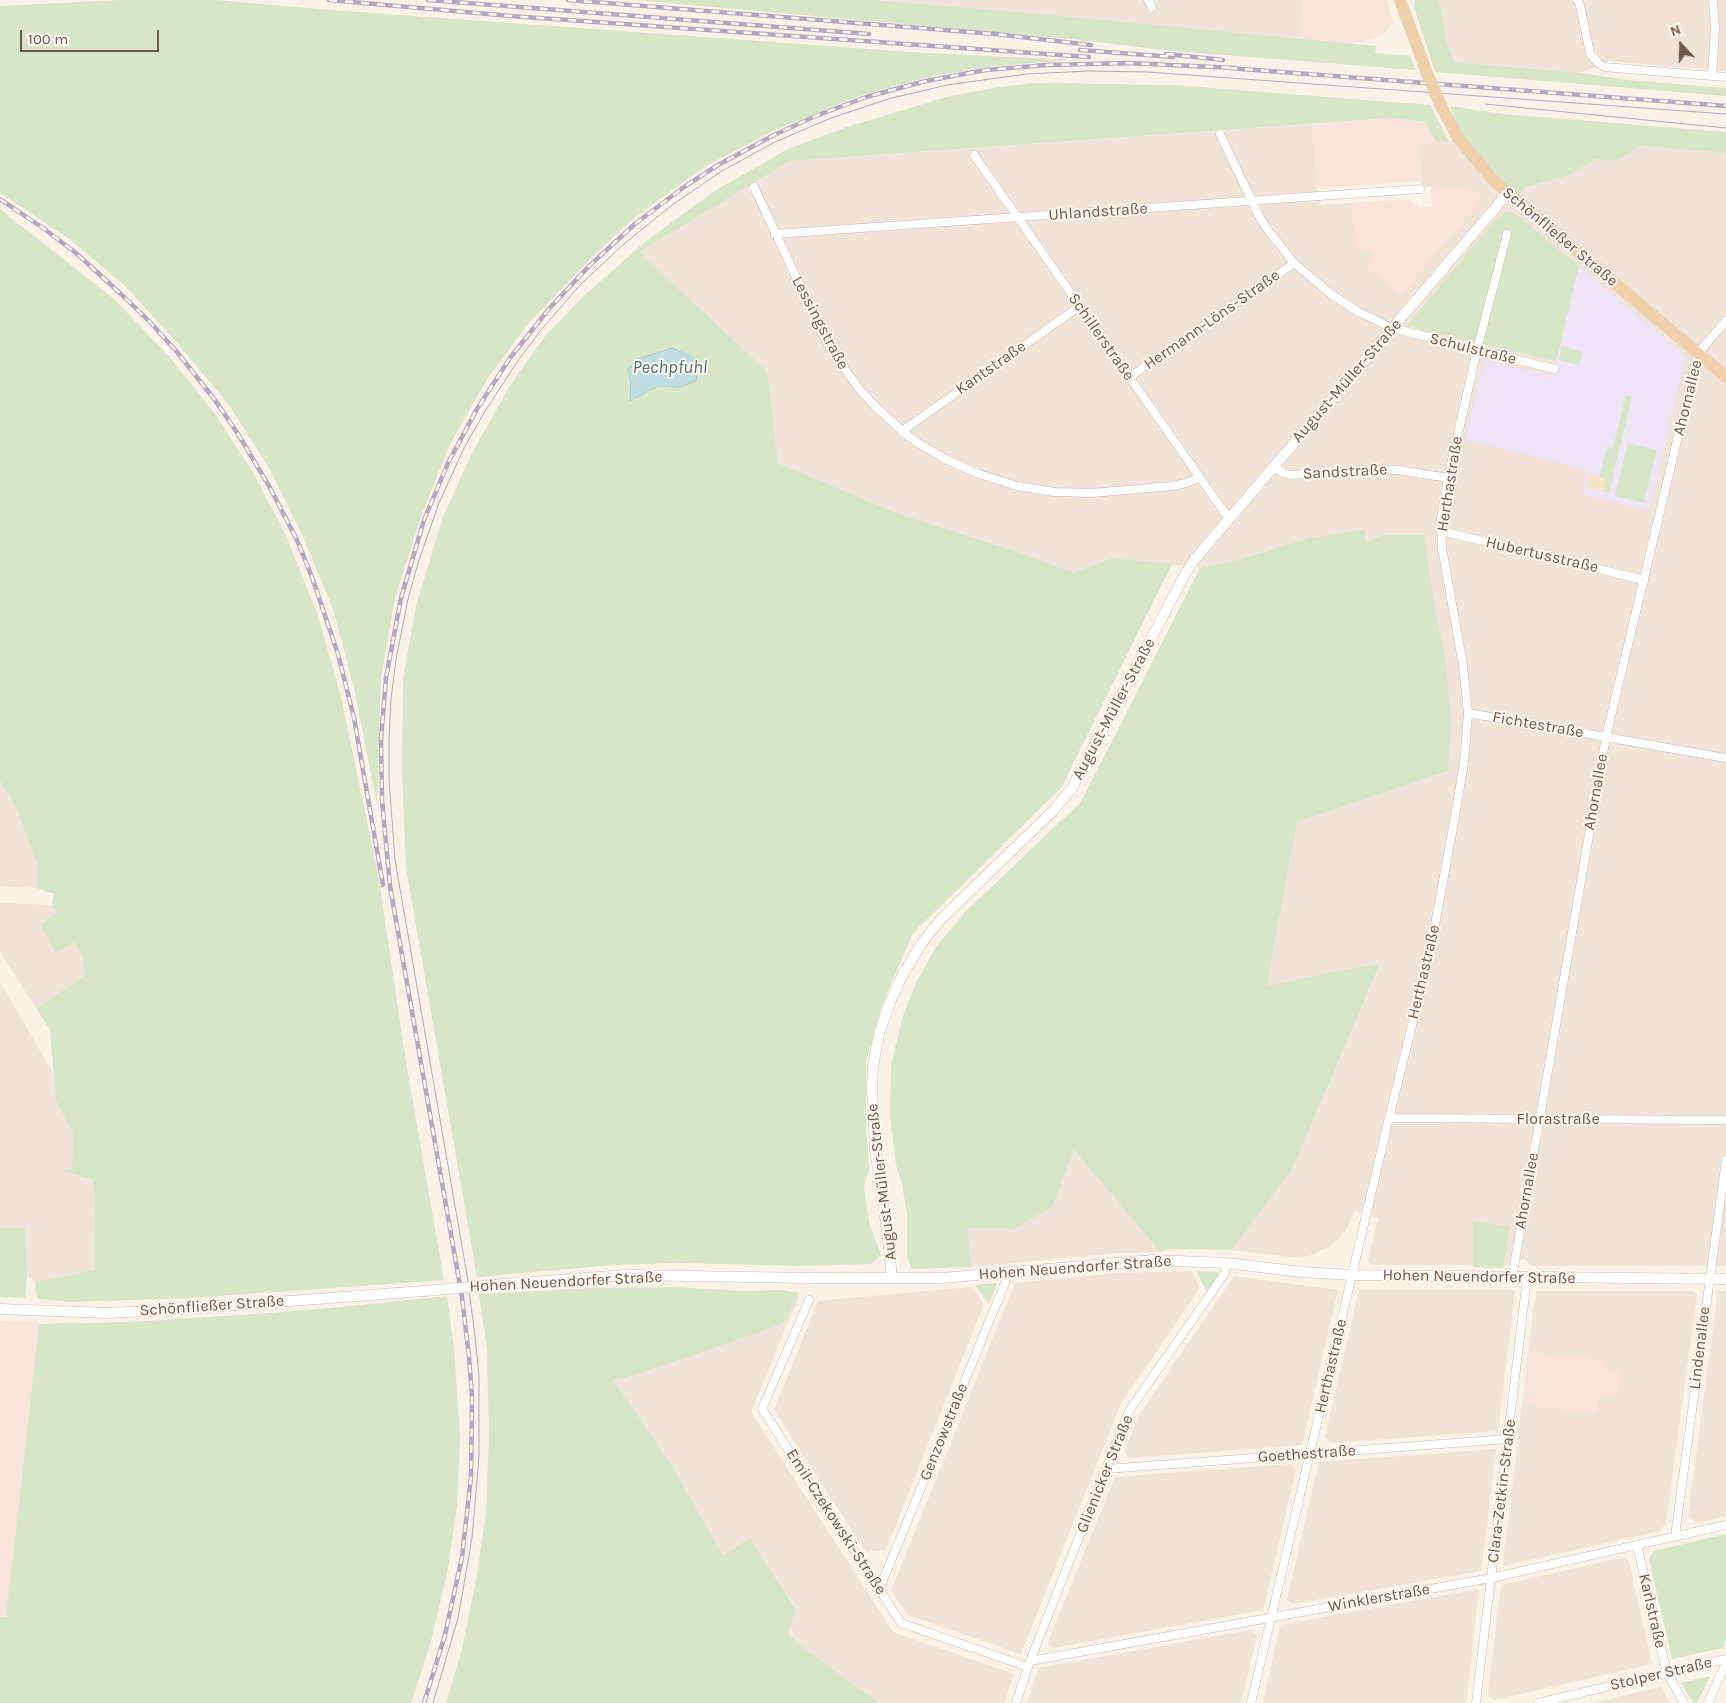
<!DOCTYPE html>
<meta charset="utf-8">
<style>
body{margin:0}
#map{position:relative;width:1726px;height:1703px;overflow:hidden;background:#faf1e7;font-family:Karla,sans-serif}
canvas{display:block}
.north{position:absolute;left:1656px;top:20px;width:50px;height:50px;-webkit-text-stroke:4px #fdf6ed;paint-order:stroke;rotate:339deg;font-size:14px;font-weight:700;line-height:20px;text-align:center;color:#70584f}
.north::after{content:'';display:block;margin:auto;width:18px;height:22px;background:#70584f;clip-path:polygon(50% 0,100% 100%,50% 72%,0 100%)}
.scale{position:absolute;left:20px;top:30px;width:139px;height:22px;box-sizing:border-box;border:2px solid #70584f;border-top:0;padding-left:6px;font-size:15px;line-height:18px;white-space:nowrap;color:#70584f;-webkit-text-stroke:4px #fdf6ed;paint-order:stroke}
</style>
<div id="map">
<canvas width="1726" height="1703"></canvas>
<div class="north">N</div>
<div class="scale">100 m</div>
</div>
<script>
const context = document.querySelector('canvas').getContext('2d');
context.lineJoin = 'round';
function fillPath(path, color) {
  context.fillStyle = color;
  context.fill(path, 'evenodd');
}
function toPath(rows) {
  const path = new Path2D();
  for (const r of rows) {
    path.moveTo(r[0], r[1]);
    for (let i = 2; i < r.length; i += 2) path.lineTo(r[i], r[i + 1]);
  }
  return path;
}
function trace(path, color, width, dash) {
  context.strokeStyle = color;
  context.lineWidth = width;
  context.lineCap = dash ? 'butt' : 'round';
  context.setLineDash(dash || []);
  context.stroke(path);
}
function drawText(font, color, halo, rows, align = 'center') {
  context.font = font + ' Karla,sans-serif';
  context.lineWidth = 4;
  context.setLineDash([]);
  context.textBaseline = 'middle';
  context.strokeStyle = halo;
  context.fillStyle = color;
  for (const [text, x, y, turn = 0] of rows) {
    context.save();
    context.translate(x, y);
    context.rotate((+turn || 0) * Math.PI / 180);
    context.textAlign = isNaN(turn) ? turn : align;
    if (halo) context.strokeText(text, 0, 0);
    context.fillText(text, 0, 0);
    context.restore();
  }
}
fillPath(toPath([
 [876,0,1303,0,1300,39],
 [1437,0,1726,0,1726,71,1609,61,1581,73,1454,62,1446,38,1440,5],
 [1312,124,1317,188,1321,205,1351,203,1357,247,1374,253,1400,295,1482,199,1431,187,1422,187,1419,143,1462,140,1526,187,1570,175,1595,159,1616,161,1641,146,1726,153,1726,1266,1531,1266,1525,1259,1503,1266,1510,1227,1473,1222,1473,1265,1372,1265,1368,1262,1378,1218,1355,1211,1345,1231,1338,1240,1329,1247,1309,1256,1290,1257,1231,1250,1292,1170,1380,965,1353,968,1267,987,1297,822,1448,771,1451,721,1446,662,1434,604,1366,543,1336,534,1309,538,1238,560,1204,568,1112,558,1074,573,1018,552,899,514,778,463,767,371,639,252,790,161],
 [0,781,14,803,38,866,37,888,0,886],
 [0,903,52,905,57,913,40,924,74,942,82,955,85,975,36,1008,0,952],
 [0,982,53,1073,56,1101,73,1133,72,1169,63,1171,94,1180,96,1270,35,1282,27,1276,25,1228,0,1228],
 [1074,1148,1160,1252,1116,1253,971,1267,968,1228,1015,1229,1053,1206],
 [1191,1271,1200,1288,1121,1403,1021,1654,908,1615,891,1591,1015,1283,1119,1273],
 [1234,1276,1338,1290,1302,1445,1129,1458,1124,1452,1140,1414],
 [971,1287,984,1304,974,1329,886,1550,866,1552,774,1410,818,1301],
 [1359,1290,1515,1290,1498,1431,1330,1443,1325,1437],
 [1536,1291,1693,1291,1697,1295,1666,1523,1660,1531,1503,1566,1522,1404,1597,1413,1599,1392,1620,1372,1603,1369,1603,1361,1528,1352],
 [1718,1291,1726,1291,1726,1516,1696,1523,1688,1515],
 [800,1293,751,1412,893,1632,1014,1674,1004,1703,880,1703,806,1650,788,1631,796,1609,750,1538,723,1555,669,1461,613,1380,625,1378,685,1358,783,1324],
 [1496,1449,1481,1571,1292,1604,1287,1599,1319,1462],
 [1290,1464,1296,1470,1263,1610,1053,1648,1048,1642,1115,1477],
 [1624,1557,1629,1561,1652,1664,1494,1700,1488,1695,1501,1585],
 [1479,1589,1466,1703,1263,1703,1280,1625],
 [1251,1630,1257,1636,1241,1703,1027,1703,1038,1668],
 [1661,1687,1670,1703,1592,1703]
]), '#f0e3d7');
fillPath(toPath([
 [1303,0,1387,0,1393,24,1382,36,1352,44,1300,39],
 [1391,118,1425,122,1436,142,1419,144,1421,181,1317,188,1312,124],
 [1464,185,1478,192,1482,199,1400,296,1366,267,1374,254,1357,247,1351,203,1408,199,1420,208,1432,207,1431,187],
 [0,1321,39,1322,6,1617,0,1617],
 [1528,1352,1604,1361,1603,1369,1620,1371,1617,1395,1599,1393,1597,1413,1522,1404]
]), '#f8e3dd');
fillPath(toPath([
 [1579,266,1686,357,1649,511,1582,494,1587,470,1465,440,1484,360,1553,376]
]), '#eee4f6');
fillPath(toPath([
 [121,0,216,0,332,10,910,52,1070,60,996,66,933,76,862,95,775,130,706,166,635,217,593,256,528,324,488,378,450,444,423,511,395,598,381,678,377,805,355,692,333,609,301,532,269,468,229,405,178,344,125,286,71,240,0,193,0,6],
 [636,0,876,0,1071,17,1376,46,1375,53,1410,56,1416,70,1173,51,1071,39],
 [1415,0,1437,0,1440,5,1446,38,1454,62,1581,73,1628,80,1726,88,1726,96,1435,72,1414,7],
 [1034,83,1174,85,1430,105,1449,141,1436,142,1425,122,1391,118,790,161,639,252,767,371,778,463,899,514,1018,552,1074,573,1112,558,1172,564,1061,788,913,933,882,1005,866,1062,866,1123,869,1170,864,1186,869,1223,881,1255,871,1264,800,1266,677,1263,614,1265,477,1277,406,868,402,770,403,679,416,606,443,517,471,455,509,387,546,335,586,294,646,241,716,190,788,149,847,127,950,96,1000,87],
 [631,381,680,387,658,386,631,401],
 [1450,106,1503,114,1726,132,1726,153,1641,146,1616,161,1595,159,1570,175,1526,187,1515,197,1462,140],
 [0,209,114,299,167,354,216,415,255,476,287,538,318,616,341,697,378,874,406,1062,444,1280,190,1298,72,1302,37,1299,35,1282,95,1270,94,1180,61,1171,72,1169,73,1133,56,1101,50,1030,36,1008,85,975,82,955,74,942,56,953,40,924,57,913,52,905,54,894,37,888,38,866,14,803,0,781],
 [1510,212,1515,214,1579,266,1556,361,1407,326,1496,219,1504,213],
 [1562,346,1583,352,1579,365,1559,360],
 [1626,395,1632,397,1609,493,1603,491,1606,479,1599,478,1607,447,1613,448],
 [1628,443,1657,450,1644,503,1615,496],
 [1364,530,1366,542,1384,535,1424,535,1434,604,1446,662,1451,721,1448,771,1297,822,1267,986,1353,968,1380,964,1292,1170,1231,1250,1167,1249,1160,1252,1074,1149,1053,1206,1015,1229,968,1228,971,1267,912,1269,907,1257,907,1214,902,1184,896,1165,890,1115,891,1065,903,1016,916,983,936,947,966,911,1081,802,1200,568,1238,560,1309,538],
 [1473,1221,1510,1227,1503,1268,1473,1267],
 [0,1228,25,1228,27,1276,25,1298,0,1297],
 [1196,1271,1218,1272,1218,1276,1207,1292],
 [997,1283,997,1284,989,1304,975,1285],
 [676,1287,742,1291,782,1290,800,1293,783,1324,685,1358,625,1378,613,1380,669,1461,723,1555,750,1538,796,1610,788,1632,806,1650,880,1703,446,1703,461,1653,476,1581,486,1513,489,1439,487,1349,479,1294,592,1288],
 [447,1296,454,1349,460,1436,457,1507,447,1574,430,1645,411,1703,0,1703,0,1617,6,1617,39,1324,128,1322,257,1314,330,1308],
 [1726,1534,1726,1640,1723,1648,1672,1659,1649,1558,1654,1551],
 [1710,1676,1697,1703,1693,1703,1681,1683]
]), '#d6e6c7');
fillPath(toPath([
 [1590,475,1606,479,1603,491,1587,487]
]), '#f5e7c6');
const water = toPath([
 [672,348,699,360,696,381,680,387,658,386,630,401,631,381,628,369,638,359,672,348]
]);
fillPath(water, '#bedee1');
trace(water, '#a6ced1', 1);
const street = toPath([
 [1148,0,1152,8],
 [1577,0,1580,5,1590,53,1598,63,1604,67,1726,77],
 [1712,76,1715,28,1713,0],
 [1220,134,1260,218,1268,230,1294,263,1332,295,1359,312,1392,328,1554,369],
 [974,155,1229,519],
 [754,187,825,339,834,354,860,390,875,406,902,431,918,443,947,460,979,474,1017,486,1054,492,1092,493,1172,486,1186,483,1200,477],
 [775,234,1420,189],
 [1130,377,1294,263],
 [902,431,1080,306],
 [1274,466,1283,473,1290,475,1375,469,1398,470,1448,478],
 [1441,531,1644,580],
 [1468,713,1726,758],
 [1389,1118,1726,1120],
 [1512,1278,1606,737,1698,353,1726,321],
 [809,1300,762,1409,901,1623,1028,1667],
 [1106,1469,1508,1439],
 [1675,1536,1726,1160],
 [1637,1545,1667,1673,1684,1703],
 [879,1590,1005,1283,1006,1273],
 [1030,1661,1491,1578,1726,1525],
 [1016,1703,1030,1661,1129,1411,1225,1273,1227,1263],
 [1251,1703,1389,1118,1429,957,1454,822,1464,763,1468,713,1463,665,1442,548,1441,519,1448,478,1477,350,1507,234],
 [1476,1703,1527,1278],
 [1538,1703,1726,1659],
 [1708,1703,1726,1663]
]);
const secondary = toPath([
 [892,1278,887,1230,875,1149,872,1087,873,1066,879,1034,890,1002,904,972,922,943,941,919,1054,810,1072,788,1183,578,1194,560,1508,193],
 [505,1284,625,1275,810,1278,942,1278,1154,1260,1227,1263,1301,1272,1352,1275,1726,1279],
 [0,1309,108,1313,168,1310,424,1291]
]);
const primary = toPath([
 [1400,0,1426,71],
 [1441,106,1458,138,1493,180,1726,377]
]);
trace(street, '#cab9af', 9);
trace(secondary, '#cebbb0', 11);
trace(primary, '#d7d0ce', 12);
trace(street, '#fff', 8);
trace(secondary, '#fff', 10);
trace(primary, '#f0d0a8', 11);
trace(toPath([
 [1485,104,1726,128],
 [433,1703,458,1618,472,1538,479,1457,479,1376,475,1336,467,1275,395,860,389,779,389,739,391,699,396,659,408,599,419,560,439,503,464,448,484,413,517,362,541,330,581,284,625,243,672,205,722,171,775,142,831,118,888,99,947,85,1027,74,1088,71,1148,72,1726,114]
]), '#b4a7c2', 1);
const rail = toPath([
 [329,0,511,16,1089,57],
 [428,0,869,34],
 [568,0,995,34,1091,45],
 [1080,50,1173,57],
 [1166,54,1223,60],
 [1229,68,1726,106],
 [0,199,43,228,76,253,121,294,150,322,177,352,215,400,238,434,269,486,297,540,312,577,338,654,354,718,383,885],
 [424,1703,445,1635,462,1557,471,1477,472,1397,469,1357,462,1297,390,886,382,800,381,739,386,678,401,598,424,520,448,463,477,409,510,358,548,310,590,265,635,224,684,187,718,165,772,136,811,118,866,97,926,81,986,70,1047,65,1128,63,1235,68]
]);
trace(rail, '#b4a7c2', 4.5);
trace(rail, '#fdf6ed', 2.5, [8]);
const secondaryBridge = toPath([
 [424,1291,505,1284]
]);
const primaryBridge = toPath([
 [1426,71,1441,106]
]);
trace(secondaryBridge, '#cebbb0', 11, []);
trace(primaryBridge, '#d7d0ce', 12, []);
trace(secondaryBridge, '#fff', 10);
trace(primaryBridge, '#f0d0a8', 11);
drawText('16px', '#70584f', '#fdf6ed', [
 ["Uhlandstraße",1098,212,-4],
 ["Schönfließer Straße",1560,237,40],
 ["Hermann-Löns-Straße",1212,320,-35],
 ["Lessingstraße",820,323,62],
 ["Schillerstraße",1101,337,55],
 ["Schulstraße",1473,349,14],
 ["Kantstraße",991,368,-35],
 ["August-Müller-Straße",1347,381,-49],
 ["Ahornallee",1688,398,-76],
 ["Sandstraße",1345,472,-3],
 ["Herthastraße",1450,484,-81],
 ["Hubertusstraße",1542,555,13],
 ["August-Müller-Straße",1114,709,-62],
 ["Fichtestraße",1538,725,10],
 ["Ahornallee",1596,792,-80],
 ["Herthastraße",1424,972,-77],
 ["Florastraße",1558,1119],
 ["August-Müller-Straße",882,1182,-97],
 ["Ahornallee",1527,1191,-80],
 ["Hohen Neuendorfer Straße",1075,1268,-4],
 ["Hohen Neuendorfer Straße",1479,1277,1],
 ["Hohen Neuendorfer Straße",566,1282,-3],
 ["Schönfließer Straße",212,1306,-4],
 ["Lindenallee",1700,1348,-83],
 ["Herthastraße",1331,1366,-77],
 ["Genzowstraße",944,1432,-68],
 ["Goethestraße",1307,1454,-4],
 ["Glienicker Straße",1105,1474,-68],
 ["Clara-Zetkin-Straße",1502,1491,-83],
 ["Emil-Czekowski-Straße",836,1522,57],
 ["Winklerstraße",1379,1598,-10],
 ["Karlstraße",1652,1611,77],
 ["Stolper Straße",1661,1674,-13]
]);
drawText('italic 18px', '#48757b', '#fdf6ed', [
 ["Pechpfuhl",670,368]
]);
</script>
